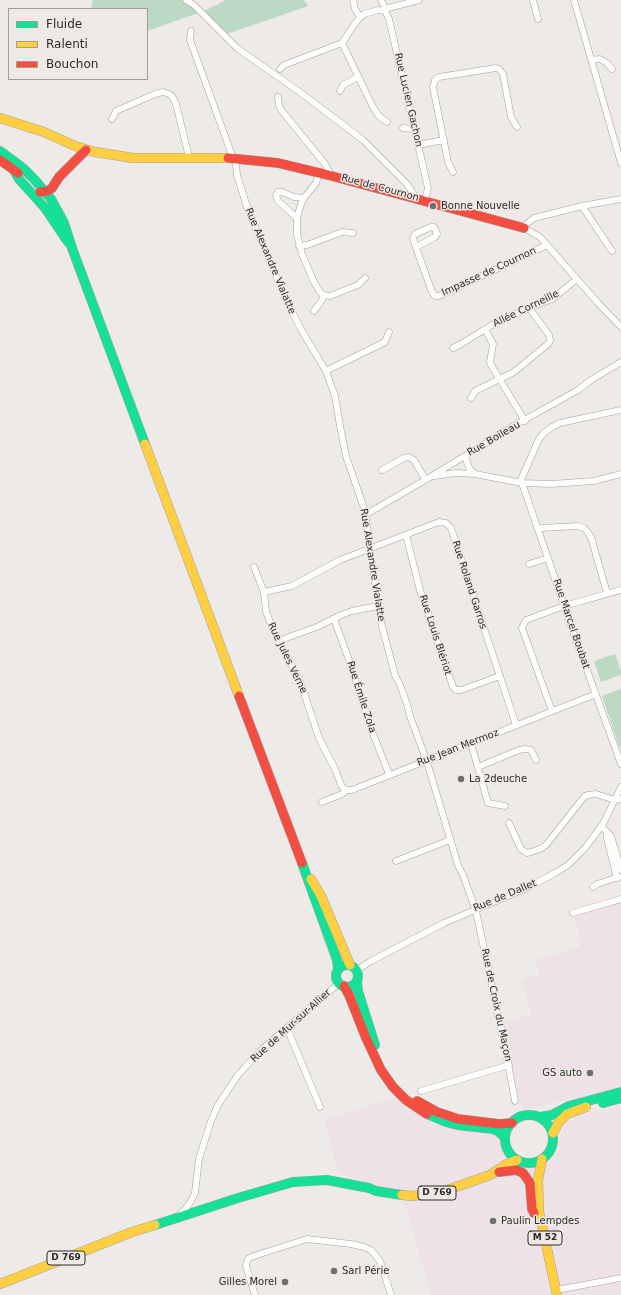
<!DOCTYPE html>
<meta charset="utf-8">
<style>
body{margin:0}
#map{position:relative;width:621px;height:1295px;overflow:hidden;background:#edeae7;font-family:"DejaVu Sans",sans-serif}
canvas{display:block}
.legend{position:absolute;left:8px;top:8px;width:140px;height:72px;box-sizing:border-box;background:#efe9e5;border:1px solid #a19d9a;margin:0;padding:5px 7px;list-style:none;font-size:12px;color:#2d2b2a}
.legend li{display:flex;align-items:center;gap:8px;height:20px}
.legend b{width:20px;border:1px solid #a19d9a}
</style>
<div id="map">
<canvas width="621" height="1295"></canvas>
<ul class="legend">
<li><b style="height:5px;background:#16e098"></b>Fluide</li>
<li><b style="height:5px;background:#ffcf43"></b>Ralenti</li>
<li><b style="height:5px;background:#f24e42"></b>Bouchon</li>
</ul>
</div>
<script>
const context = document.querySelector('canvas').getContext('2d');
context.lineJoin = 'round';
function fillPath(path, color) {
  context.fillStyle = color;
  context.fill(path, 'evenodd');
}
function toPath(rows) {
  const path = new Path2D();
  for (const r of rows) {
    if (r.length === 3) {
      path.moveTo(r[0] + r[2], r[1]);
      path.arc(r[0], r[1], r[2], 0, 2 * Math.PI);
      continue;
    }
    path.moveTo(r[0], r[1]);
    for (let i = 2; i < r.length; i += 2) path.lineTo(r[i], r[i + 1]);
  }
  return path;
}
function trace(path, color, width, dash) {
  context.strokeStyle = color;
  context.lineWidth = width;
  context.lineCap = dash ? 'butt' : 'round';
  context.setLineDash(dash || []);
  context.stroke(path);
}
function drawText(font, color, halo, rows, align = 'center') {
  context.font = font + ' "DejaVu Sans",sans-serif';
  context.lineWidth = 3;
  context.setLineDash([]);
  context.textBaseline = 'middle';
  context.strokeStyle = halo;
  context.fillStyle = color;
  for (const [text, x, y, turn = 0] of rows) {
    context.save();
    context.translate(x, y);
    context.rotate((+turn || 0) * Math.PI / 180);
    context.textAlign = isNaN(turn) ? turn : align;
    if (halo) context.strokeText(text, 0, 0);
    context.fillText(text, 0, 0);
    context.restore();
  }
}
fillPath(toPath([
 [621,900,621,1088,522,1110,503,1022,531,1015,522,980,539,974,536,960,581,946,574,915],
 [396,1098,408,1107,493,1134,520,1167,555,1160,560,1137,566,1124,579,1115,621,1105,621,1295,563,1295,562,1292,550,1295,431,1295,401,1190,386,1188,338,1173,324,1119]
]), '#eee1e8');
fillPath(toPath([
 [93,0,192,0,204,11,226,0,304,0,308,6,227,34,204,11,147,31,147,9,91,9],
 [615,654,621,671,621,675,601,682,594,661],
 [621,689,621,747,619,746,602,696]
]), '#bcdac3');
const street = toPath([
 [186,0,194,5,237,48,301,93,363,140,406,183,413,193,414,197],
 [353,0,355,9,360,17],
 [381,0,384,6,385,11,389,19,428,188,425,201],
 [533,0,538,19],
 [574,0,621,163],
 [191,31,190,40,233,158],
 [342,43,373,107,379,116,387,122],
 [591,60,600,59,607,63,612,69],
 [280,69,284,65,342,43,356,22,364,14,378,10,385,11,388,8,419,0],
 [340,91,343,85,358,77],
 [278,97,279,106,282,111,325,164,329,171,328,175],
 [112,119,116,111,155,94,163,92,169,94,172,96,176,104,188,153,188,158],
 [403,128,414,129],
 [418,145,444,140],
 [237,159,236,165,237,175,248,210,289,306,302,331,326,371,335,396,340,426,346,456,365,511,371,558,382,626,395,675,400,685,407,704,410,716,427,762,458,865,463,875,476,911,505,1047,515,1101],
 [319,172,316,183,304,198,301,204,297,218,297,234,302,254,313,280,320,292,324,295,330,296,358,285,365,278],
 [453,172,448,162,433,87,435,80,439,77,496,68,499,69,503,74,511,117,517,127],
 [621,199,582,206,534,218,525,225,524,228,540,237,547,245,598,303,621,327],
 [582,206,612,251],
 [297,218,278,201,276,195,278,192,282,192,294,197,304,198],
 [299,246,307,245,342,232,353,233],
 [416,247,435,237,437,234,434,227,431,227,415,234,413,238,414,242,432,292,435,296,439,296,547,245],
 [314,311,322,300,324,295],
 [485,329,493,344,490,362,491,365,525,421],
 [453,348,461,344,500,320,552,299,577,279],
 [326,371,385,342,389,332],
 [471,398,475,391,514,372,548,344,550,341,549,335,529,308],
 [465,456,469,468,475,474],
 [382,470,404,458,409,457,414,460,425,479],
 [434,476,456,473,475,474,522,483,551,484,594,481,621,474],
 [520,482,539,439,544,433,552,427,560,423,621,410],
 [522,483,574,634,621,764],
 [365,515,432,476,517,424,578,390,591,380,621,362],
 [538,529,541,528,577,526,584,528,586,530,591,537,607,593],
 [406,535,420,590,453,687,456,690,461,690,500,676],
 [529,564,548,558],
 [254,567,264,592,266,611,271,625,300,681,319,738,335,769,342,787,347,790],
 [264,592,292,586,340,560,439,522,446,523,451,528,516,725],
 [334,619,349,660,371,729,389,774],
 [279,642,286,638,317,627,341,615,352,611,378,606],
 [552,711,522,628,526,620,564,606,621,590],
 [471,743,488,803,505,806],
 [478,767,519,750,525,749,531,750,536,760],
 [322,802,342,794,347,790,352,790,596,694],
 [509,823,521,849,527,853,531,852,540,849,546,845,584,797,588,795,596,794,615,800,621,799],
 [601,826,611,836,621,870],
 [607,832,607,838,617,878],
 [396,861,450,840],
 [593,887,597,884,619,877],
 [573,913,621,899],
 [357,970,371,961,444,923,529,887,555,873,568,865,585,848,603,824,621,787],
 [287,1028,320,1107],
 [421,1091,509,1065],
 [178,1216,186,1208,191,1201,195,1193,199,1159,211,1121,218,1105,238,1075,260,1051,339,983],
 [557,1290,621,1278],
 [255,1295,246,1266,247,1261,249,1258,254,1256,307,1239,351,1244,364,1247,371,1250,380,1261,391,1295]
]);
const fast = toPath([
 [0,151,23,168,34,179,51,199,64,223,72,248,145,444],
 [14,170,19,179,45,208,68,242],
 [302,863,337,960,338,969],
 [347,976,11],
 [357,981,358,991,375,1045],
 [603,1103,621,1098],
 [427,1114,446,1122,457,1125,493,1129,498,1131,505,1138],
 [529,1139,24],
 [540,1117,552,1115,569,1106,621,1092],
 [155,1225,238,1198,293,1182,327,1180,369,1188,376,1191,402,1195]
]);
const slow = toPath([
 [0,118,44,132,75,146,95,152,133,158,228,158],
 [145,444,239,696],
 [311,879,321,896,350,965],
 [553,1133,559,1122,567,1114,586,1107],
 [542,1159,538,1180,539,1212,557,1295],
 [402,1195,412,1196,436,1194,490,1175,507,1164,517,1160],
 [0,1284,132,1232,155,1225]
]);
const jam = toPath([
 [228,158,278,163,328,175,524,228],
 [0,160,18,173],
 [40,192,48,191,52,188,59,177,86,150],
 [239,696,302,863],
 [344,986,349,995,366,1038,381,1070,393,1087,406,1100,427,1114],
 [417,1101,437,1112,458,1119,499,1124,512,1123],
 [499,1172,516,1170,523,1173,530,1183,532,1209,534,1213]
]);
trace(street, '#a4a2a0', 7);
trace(fast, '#a4a2a0', 10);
trace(slow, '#a4a2a0', 10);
trace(jam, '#a4a2a0', 10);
trace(street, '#fcfcfb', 6);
trace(fast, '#16e098', 9);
trace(slow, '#ffcf43', 9);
trace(jam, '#f24e42', 9);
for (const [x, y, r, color] of [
 [433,206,4,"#706e6c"],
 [461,779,4,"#706e6c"],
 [590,1073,4,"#706e6c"],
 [493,1221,4,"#706e6c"],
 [334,1271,4,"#706e6c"],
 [285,1282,4,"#706e6c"]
]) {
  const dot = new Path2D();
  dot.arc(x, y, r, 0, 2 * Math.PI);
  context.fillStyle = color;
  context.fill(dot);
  trace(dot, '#efe9e5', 1.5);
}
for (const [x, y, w] of [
 [437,1193,38],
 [545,1238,34],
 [66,1258,38]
]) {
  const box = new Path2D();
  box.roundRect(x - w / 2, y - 7, w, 14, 3);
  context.fillStyle = '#efe9e5';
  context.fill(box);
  trace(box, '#2d2b2a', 1);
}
drawText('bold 9px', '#2d2b2a', null, [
 ["D 769",437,1193],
 ["M 52",545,1238],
 ["D 769",66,1258]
]);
drawText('10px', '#2d2b2a', '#efe9e5', [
 ["Rue Lucien Gachon",408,100,77],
 ["Rue de Cournon",380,188,15],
 ["Rue Alexandre Vialatte",270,261,67],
 ["Impasse de Cournon",489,272,-25],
 ["Allée Corneille",526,309,-26],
 ["Rue Boileau",494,439,-30],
 ["Rue Alexandre Vialatte",372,565,81],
 ["Rue Roland Garros",469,585,72],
 ["Rue Marcel Boubat",571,624,71],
 ["Rue Louis Blériot",435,635,72],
 ["Rue Jules Verne",287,658,64],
 ["Rue Émile Zola",361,697,72],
 ["Rue Jean Mermoz",458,748,-21],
 ["Rue de Dallet",505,896,-23],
 ["Rue de Croix du Maçon",496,1005,78],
 ["Rue de Mur-sur-Allier",291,1026,-42]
]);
drawText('10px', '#2d2b2a', '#efe9e5', [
 ["Bonne Nouvelle",441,206],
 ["La 2deuche",469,779],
 ["GS auto",582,1073,"right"],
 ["Paulin Lempdes",501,1221],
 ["Sarl Périe",342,1271],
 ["Gilles Morel",277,1282,"right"]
], 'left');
</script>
